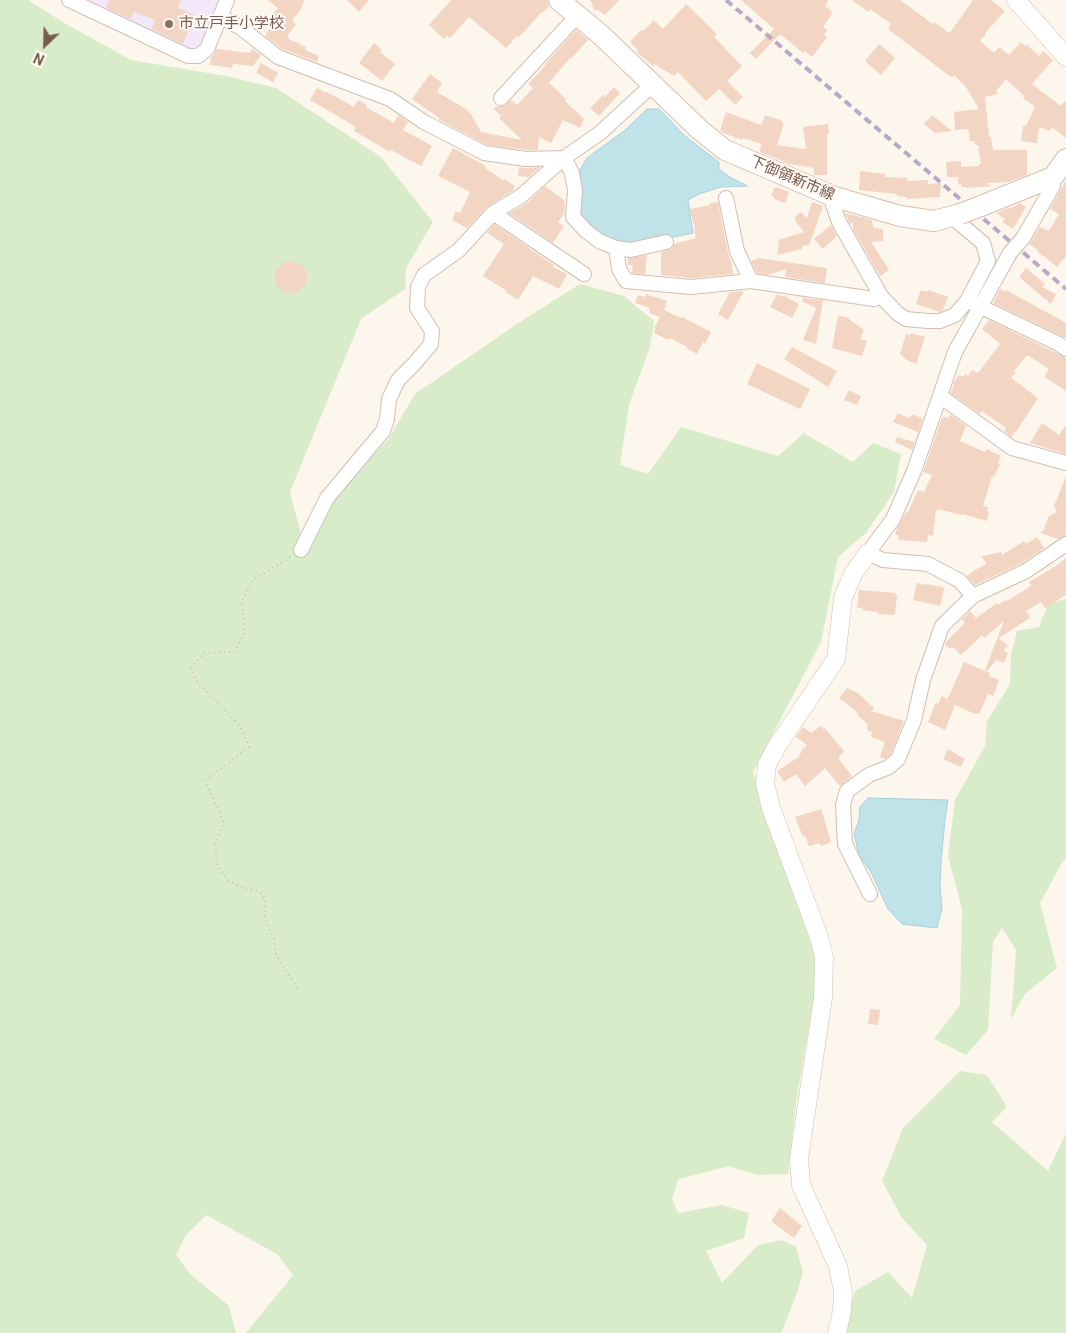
<!DOCTYPE html>
<meta charset="utf-8">
<style>
body{margin:0}
#map{position:relative;width:1066px;height:1333px;overflow:hidden;background:#fdf6ec;font-family:Roboto,sans-serif}
canvas{display:block}
.north{position:absolute;left:20px;top:20px;width:50px;height:50px;-webkit-text-stroke:4px #fffaf3;paint-order:stroke;rotate:204deg;font-size:14px;font-weight:700;line-height:20px;text-align:center;color:#7a5c4d}
.north::after{content:'';display:block;margin:auto;width:18px;height:22px;background:#7a5c4d;clip-path:polygon(50% 0,100% 100%,50% 72%,0 100%)}
</style>
<div id="map">
<canvas width="1066" height="1333"></canvas>
<div class="north">N</div>
</div>
<script>
const context = document.querySelector('canvas').getContext('2d');
context.lineJoin = 'round';
function fillPath(path, color) {
  context.fillStyle = color;
  context.fill(path, 'evenodd');
}
function toPath(rows) {
  const path = new Path2D();
  for (const r of rows) {
    if (r.length === 3) {
      path.moveTo(r[0] + r[2], r[1]);
      path.arc(r[0], r[1], r[2], 0, 2 * Math.PI);
      continue;
    }
    path.moveTo(r[0], r[1]);
    for (let i = 2; i < r.length; i += 2) path.lineTo(r[i], r[i + 1]);
  }
  return path;
}
function trace(path, color, width, dash) {
  context.strokeStyle = color;
  context.lineWidth = width;
  context.lineCap = dash ? 'butt' : 'round';
  context.setLineDash(dash || []);
  context.stroke(path);
}
function drawText(font, color, halo, rows, align = 'center') {
  context.font = font + ' Roboto,"Noto Sans JP",sans-serif';
  context.lineWidth = 4;
  context.setLineDash([]);
  context.textBaseline = 'middle';
  context.strokeStyle = halo;
  context.fillStyle = color;
  for (const [text, x, y, turn = 0] of rows) {
    context.save();
    context.translate(x, y);
    context.rotate((+turn || 0) * Math.PI / 180);
    context.textAlign = isNaN(turn) ? turn : align;
    if (halo) context.strokeText(text, 0, 0);
    context.fillText(text, 0, 0);
    context.restore();
  }
}
fillPath(toPath([
 [74,0,222,0,198,53]
]), '#f3e8fa');
fillPath(toPath([
 [0,0,28,0,66,24,131,60,226,76,276,88,381,157,433,222,406,268,405,289,361,319,290,492,303,542,339,488,387,441,415,394,517,324,580,284,624,296,654,321,650,347,629,405,620,465,648,474,681,427,778,456,804,433,853,462,873,443,901,454,894,492,866,533,838,557,821,642,753,772,816,959,816,984,796,1103,788,1174,757,1175,729,1166,678,1179,672,1199,678,1213,722,1205,749,1213,744,1238,706,1251,722,1283,758,1245,782,1240,796,1247,803,1272,797,1293,781,1333,246,1333,293,1275,277,1254,206,1215,186,1235,176,1255,190,1274,229,1306,236,1333,0,1333],
 [1066,599,1066,859,1063,861,1040,903,1057,968,1025,994,1011,1019,1016,950,1002,928,993,942,988,1030,966,1055,934,1039,960,1005,962,909,948,856,955,800,985,746,987,721,1010,684,1011,655,1017,631,1039,627,1048,604],
 [960,1071,987,1075,1007,1107,992,1122,1048,1171,1066,1133,1066,1333,843,1333,855,1291,888,1272,912,1298,927,1245,902,1218,882,1181,903,1128]
]), '#d8ecc9');
const water = toPath([
 [647,109,659,109,685,136,719,162,719,169,731,178,748,186,721,187,699,194,688,200,693,233,636,245,611,241,588,228,577,215,579,171,587,158,625,130,647,109],
 [868,798,948,800,945,820,941,861,940,887,942,908,937,928,902,924,888,909,871,872,859,855,854,834,859,820,860,807,868,798]
]);
fillPath(water, '#bfe3e8');
trace(water, '#a5d3da', 1);
fillPath(toPath([
 [109,0,181,0,178,8,195,15,183,44,152,29,155,20,134,12,131,19,106,8],
 [267,0,304,0,301,9,292,21,296,24,287,36,289,37,288,39,301,44,300,45,306,47,305,50,319,56,317,62,282,49,265,36,274,21,270,18,278,8],
 [347,0,369,0,359,12],
 [451,0,547,0,549,6,542,13,541,12,539,15,519,37,517,36,506,48,469,17,450,38,447,36,444,39,429,25],
 [590,0,619,0,605,15,598,10,594,10],
 [741,0,828,0,825,6,833,12,823,27,827,30,824,35,827,37,812,57,804,51,803,53,780,34,756,59,750,53,774,29],
 [852,0,900,0,933,24,935,22,949,33,957,23,973,0,991,0,1005,11,985,33,986,34,980,41,994,53,999,47,1009,55,1021,42,1025,46,1026,44,1039,56,1043,51,1053,60,1032,84,1061,106,1066,100,1066,138,1052,127,1050,131,1039,127,1037,143,1021,141,1023,126,1026,126,1035,107,1023,98,1024,96,1006,79,996,91,998,94,985,97,989,137,991,137,993,150,1027,150,1027,175,1009,182,986,183,992,186,967,188,967,187,962,187,961,184,958,185,958,177,947,177,946,162,961,161,961,167,979,166,979,164,981,164,978,145,975,145,974,141,970,141,968,129,955,130,954,112,979,109,966,87,954,75,952,78,888,29,891,24,870,9,868,12],
 [686,4,717,34,714,37,742,66,727,81,743,97,735,105,719,89,706,101,678,72,674,76,654,64,653,66,637,52,638,50,630,42,641,30,643,31,654,20,663,29],
 [576,30,588,40,571,59,570,58,549,83,566,99,565,101,584,119,580,128,563,120,551,143,539,137,538,150,527,150,487,145,438,119,439,118,412,99,430,74,442,83,437,92,466,109,468,112,469,111,481,132,522,140,499,118,501,116,494,109,497,106,504,106,511,100,517,105,533,88,528,84,546,65,545,64],
 [374,43,382,50,380,52,395,64,382,81,359,63],
 [879,44,895,58,881,75,865,61],
 [216,49,250,53,252,49,261,55,253,66,235,64,233,64,232,68,210,65,211,57,213,56],
 [261,63,278,73,273,82,256,73],
 [614,87,620,93,599,116,590,108,603,95,605,97],
 [317,88,326,93,327,92,354,107,358,100,367,105,366,107,394,123,398,115,408,122,403,130,432,146,421,166,391,150,390,152,354,131,356,127,310,100],
 [726,112,761,125,765,115,783,121,782,123,784,123,777,145,806,149,803,127,828,124,829,133,827,133,827,175,814,175,814,168,789,164,760,152,761,144,743,138,742,140,723,133,720,130],
 [932,115,952,131,935,133,924,124],
 [453,148,486,166,485,168,503,180,504,179,515,186,513,189,514,190,487,207,467,228,452,220,456,211,460,213,470,192,438,176],
 [519,167,526,168,540,167,529,177,518,176],
 [860,171,885,174,885,177,908,178,907,181,928,180,928,184,941,183,940,197,907,199,907,197,897,196,897,194,859,190],
 [1066,180,1066,256,1057,267,1037,251,1038,250,1029,244,1040,227,1049,231,1059,214,1050,209],
 [545,186,565,201,564,203,565,204,564,214,558,222,564,226,553,243,509,213,527,203],
 [776,187,789,192,785,203,774,199,774,197,771,196,774,188,776,188],
 [718,202,728,253,732,265,733,274,691,278,661,275,661,252,672,249,674,244,696,238,694,230,695,229,690,209,710,205,710,203],
 [812,202,823,206,809,245,802,246,802,249,777,255,779,245,778,240,804,232,795,221,796,220,794,218,801,212,807,218],
 [1020,203,1026,207,1013,229,1002,222,1005,219,996,213,1011,207,1012,208],
 [845,213,872,220,873,228,883,229,883,241,871,242,889,270,880,276,853,229,853,222,850,224],
 [494,224,554,265,553,267,567,274,559,289,533,276,518,300,506,292,507,291,483,276,504,244,487,233],
 [831,225,837,236,823,249,814,239],
 [647,255,645,274,632,273,633,265,628,265,628,258],
 [759,258,827,268,825,283,785,277,786,269,767,275,757,273,751,261],
 [291,277,16],
 [1026,268,1045,284,1042,287,1056,294,1051,304,1019,277],
 [1000,289,1005,292,1006,290,1066,323,1066,338,993,303],
 [921,290,927,292,928,290,948,297,943,310,940,312,916,304],
 [744,291,728,320,718,314,730,292],
 [646,294,667,301,664,310,681,318,682,317,711,332,705,344,703,342,697,354,686,348,687,347,670,338,669,340,654,333,656,329,654,328,660,317,649,313,650,308,635,303,638,295,645,297],
 [777,294,783,297,783,295,799,304,792,318,770,307],
 [803,298,823,300,816,344,803,340,816,308,802,301],
 [838,316,846,317,864,330,860,339,867,341,862,356,832,348],
 [989,320,1066,358,1066,391,1044,377,1049,369,1027,355,1014,371,1016,372,1011,378,1038,398,1016,432,1015,431,1011,437,1004,431,1006,428,982,411,980,414,950,393,954,385,953,383,959,375,963,377,965,374,968,376,972,370,978,373,1000,344,982,329],
 [911,333,925,337,916,364,905,359,900,354,906,334,910,335],
 [792,347,837,371,828,387,784,359],
 [757,363,810,389,800,409,747,384],
 [849,390,861,396,857,405,844,400],
 [898,413,909,418,911,415,912,416,913,414,923,419,912,450,895,442,897,437,914,442,918,432,893,422],
 [950,414,966,426,960,441,985,452,986,449,1001,456,998,463,1000,464,994,477,992,476,983,506,988,507,987,511,989,512,987,521,962,514,961,515,939,509,939,511,936,510,933,536,928,535,927,542,898,540,899,535,895,535,897,528,906,512,908,512,918,490,924,492,932,475,923,472,942,418,943,418,944,417,948,418],
 [1042,423,1059,435,1066,425,1066,454,1030,443],
 [1066,476,1066,535,1058,539,1040,533,1045,529,1044,528,1049,516,1057,512,1054,506],
 [1037,537,1044,548,1022,563,975,585,967,576,973,572,973,571,986,564,982,556,1001,552,1002,555,1024,541,1026,544],
 [1066,558,1066,595,1045,608,1041,602,1026,611,1030,618,999,638,1008,646,1003,651,1008,653,1004,663,996,660,987,671,985,670,1004,621,984,638,982,635,961,655,953,647,950,649,945,645,946,642,965,623,962,619,970,611,976,618,997,603,998,605,1006,600,1007,601,1031,586,1029,582,1056,566],
 [917,583,926,585,926,584,943,587,944,589,940,606,913,600],
 [859,590,896,593,895,595,897,595,895,614,894,614,894,615,878,614,878,612,862,610,863,608,857,608],
 [964,662,990,673,989,676,999,680,993,696,988,694,979,714,976,713,975,714,955,705,945,730,928,722,936,702,938,704,942,696,947,699,950,694],
 [847,688,858,693,874,708,871,711,904,721,891,754,885,759,880,757,885,742,871,737,872,732,867,730,868,725,857,714,858,713,839,698],
 [821,726,824,729,825,728,844,751,838,758,852,776,840,786,825,768,805,786,796,774,784,782,777,771,800,756,799,754,802,752,801,750,807,745,796,737,803,727,811,733],
 [948,749,965,759,961,767,943,759],
 [821,809,831,842,821,846,820,843,809,846,805,836,803,837,795,817],
 [870,1009,880,1010,878,1025,868,1024],
 [780,1208,802,1226,794,1238,772,1222,772,1220]
]), '#f3d5c3');
const minor = toPath([
 [69,0,188,56,198,56,207,49,227,0],
 [220,16,241,28,278,57,390,99,424,122,484,153,526,159,564,158,600,133,652,85],
 [501,98,577,16],
 [835,197,833,205,839,222,881,296,897,313,906,319,928,321,940,321,955,315,967,301,988,261,983,243,958,222,957,215],
 [726,198,737,251,751,281,874,299,881,296],
 [493,213,584,274],
 [1023,238,1053,186,1053,177],
 [616,248,619,269,626,281,691,287,751,281],
 [973,303,1057,343,1066,349],
 [940,396,1012,448,1066,463],
 [301,550,327,498,383,431,387,419,389,399,398,380,414,364,431,344,432,331,417,308,418,287,424,275,459,250,493,213,521,196,564,158,572,173,575,190,573,217,586,231,599,241,616,248,631,250,666,242],
 [973,596,960,581,928,564,883,560,868,553,893,519,914,471,955,352,1010,253],
 [870,894,845,844,843,805,847,791,869,775,889,767,898,759,914,720,923,680,942,626,973,596,1026,571,1066,544]
]);
const tertiary = toPath([
 [1016,0,1066,57],
 [837,1333,842,1311,843,1292,838,1266,801,1185,799,1158,823,998,824,957,819,937,771,808,765,784,767,765,777,746,836,659,843,598,853,574,868,553]
]);
const secondary = toPath([
 [559,0,602,36,700,130,725,150,835,197,900,216,934,221,960,214],
 [981,206,1053,177,1066,159]
]);
trace(minor, '#d1beb0', 16);
trace(tertiary, '#d1beb0', 19);
trace(secondary, '#d6c0b0', 22);
trace(toPath([
 [290,557,252,581,242,602,245,632,234,652,204,653,191,668,198,683,240,726,249,747,205,781,224,823,215,843,217,866,228,880,243,888,259,891,265,898,265,919,274,939,276,955,298,989]
]), '#d9b8a5', 2, [1, 4]);
trace(minor, '#fff', 14);
trace(tertiary, '#fff', 18);
trace(secondary, '#fff', 20);
trace(toPath([
 [726,0,1066,289]
]), '#b9a8c9', 4, [8, 5]);
const minorBridge = toPath([
 [1010,253,1023,238]
]);
const secondaryBridge = toPath([
 [960,214,981,206]
]);
trace(minorBridge, '#d1beb0', 16, []);
trace(secondaryBridge, '#d6c0b0', 22, []);
trace(minorBridge, '#fff', 14);
trace(secondaryBridge, '#fff', 20);
for (const [x, y, r, color] of [
 [169,24,5,"#8d6e63"]
]) {
  const dot = new Path2D();
  dot.arc(x, y, r, 0, 2 * Math.PI);
  context.fillStyle = color;
  context.fill(dot);
  trace(dot, '#fffaf3', 2);
}
drawText('15px', '#785e54', '#fffaf3', [
 ["市立戸手小学校",179,24]
], 'left');
drawText('15px', '#7a5c4d', '#fffaf3', [
 ["下御領新市線",792,179,23]
]);
</script>
